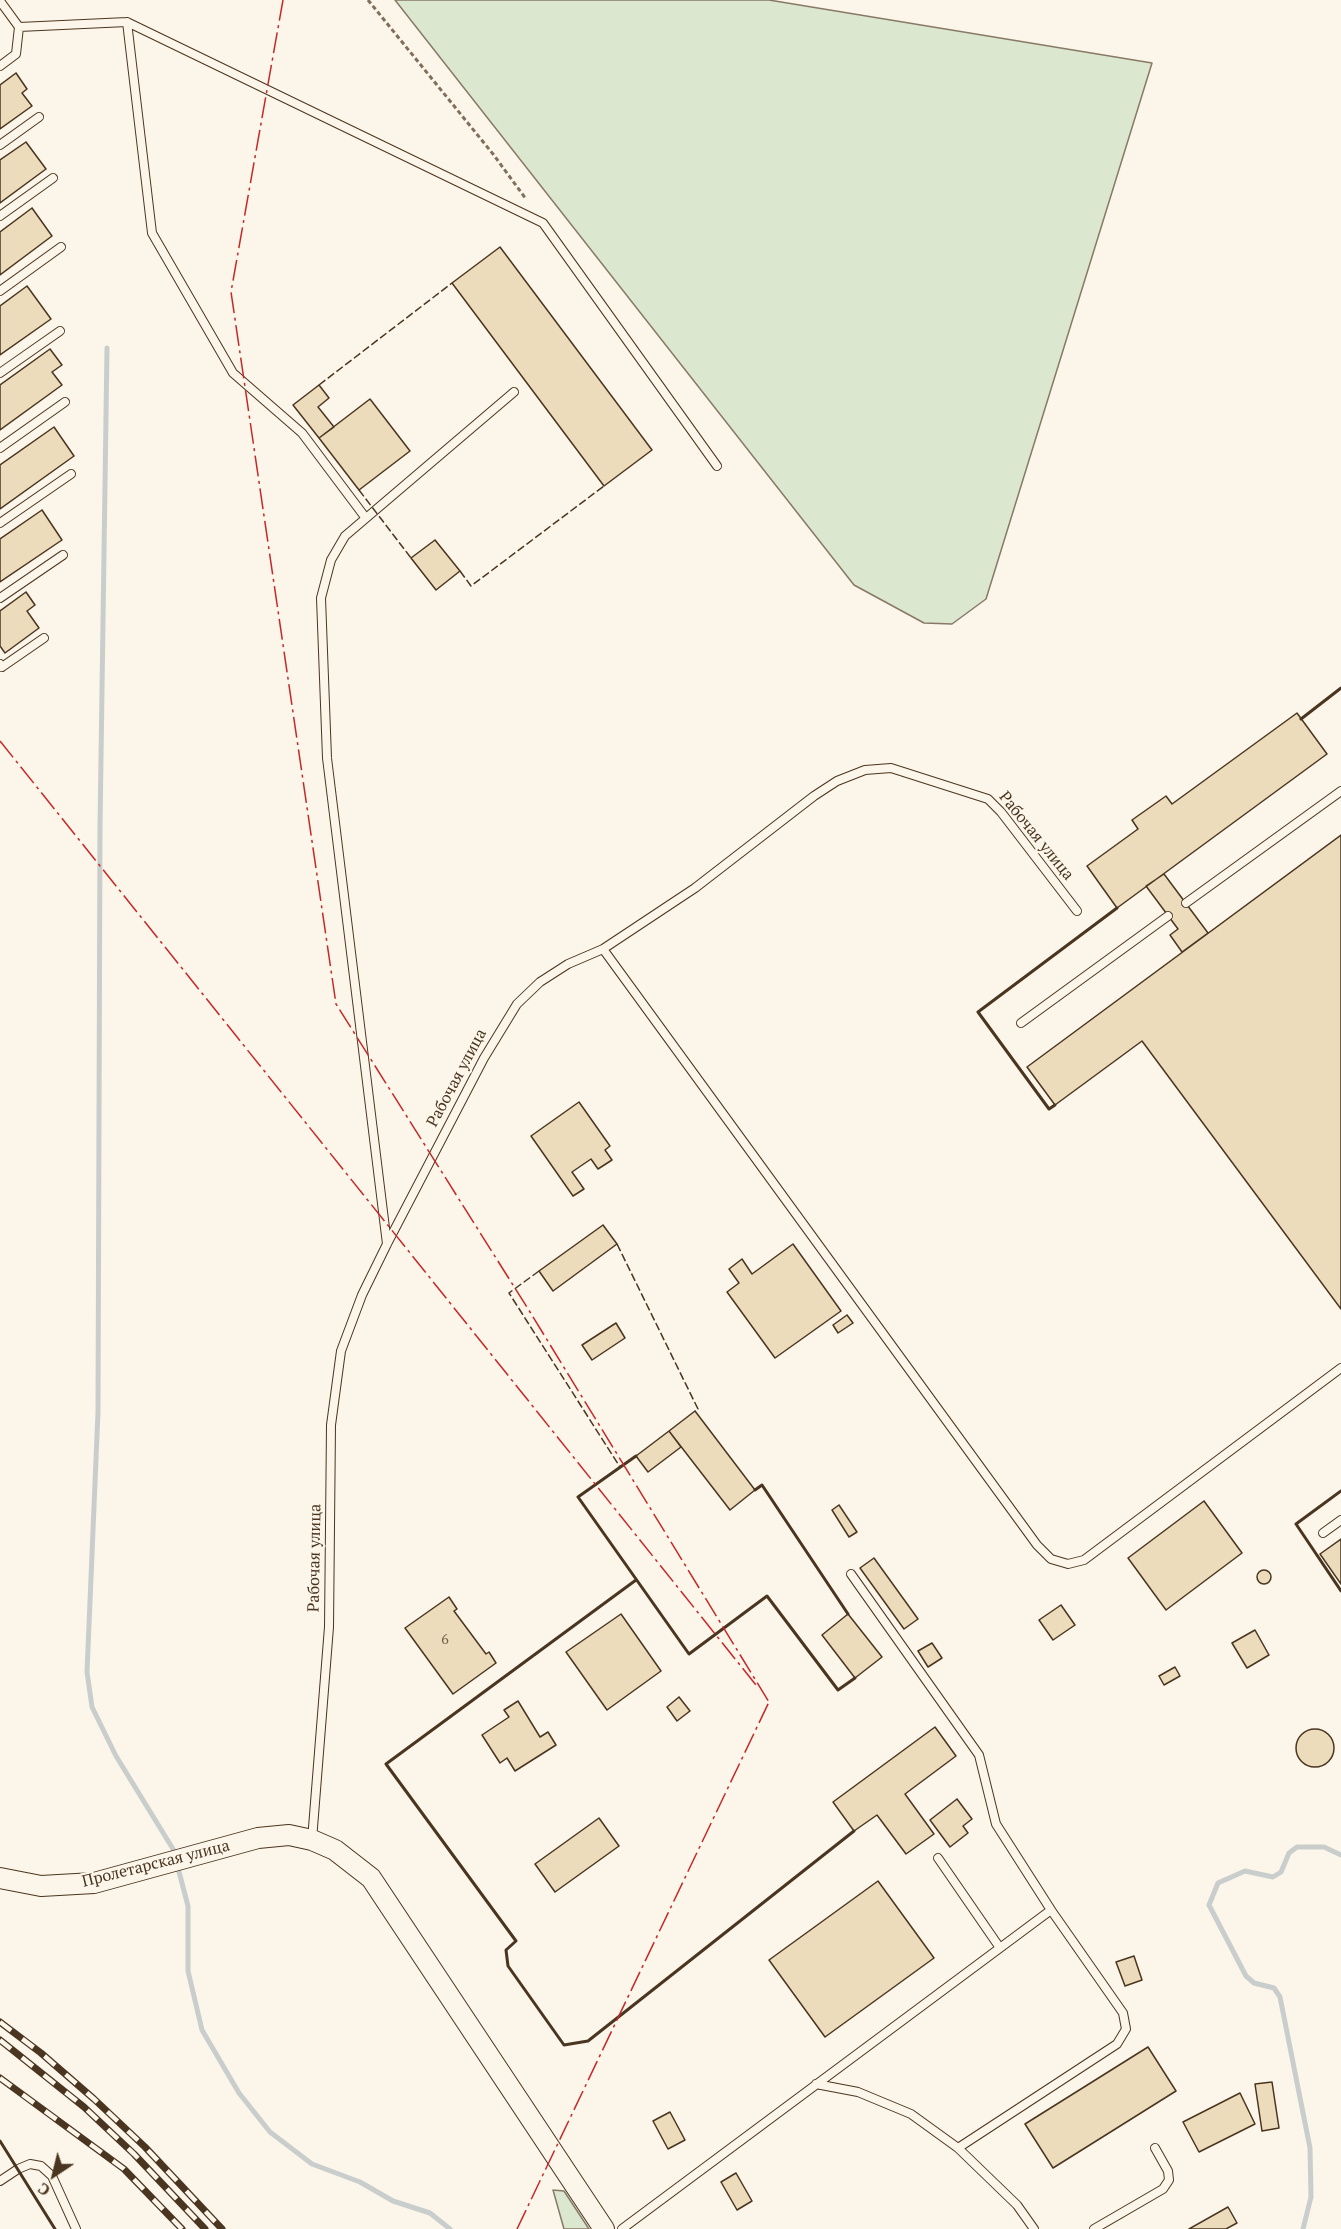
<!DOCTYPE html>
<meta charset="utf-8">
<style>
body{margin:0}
#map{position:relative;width:1341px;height:2229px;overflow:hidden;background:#fbf6e9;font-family:"PT Serif",serif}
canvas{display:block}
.north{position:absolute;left:24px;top:2145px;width:60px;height:60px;-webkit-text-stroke:4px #fbf6e9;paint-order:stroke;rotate:215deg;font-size:16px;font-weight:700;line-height:24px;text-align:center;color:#4a3520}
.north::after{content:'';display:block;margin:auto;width:21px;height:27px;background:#4a3520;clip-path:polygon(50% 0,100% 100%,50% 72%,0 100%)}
</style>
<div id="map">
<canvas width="1341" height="2229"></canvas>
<div class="north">С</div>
</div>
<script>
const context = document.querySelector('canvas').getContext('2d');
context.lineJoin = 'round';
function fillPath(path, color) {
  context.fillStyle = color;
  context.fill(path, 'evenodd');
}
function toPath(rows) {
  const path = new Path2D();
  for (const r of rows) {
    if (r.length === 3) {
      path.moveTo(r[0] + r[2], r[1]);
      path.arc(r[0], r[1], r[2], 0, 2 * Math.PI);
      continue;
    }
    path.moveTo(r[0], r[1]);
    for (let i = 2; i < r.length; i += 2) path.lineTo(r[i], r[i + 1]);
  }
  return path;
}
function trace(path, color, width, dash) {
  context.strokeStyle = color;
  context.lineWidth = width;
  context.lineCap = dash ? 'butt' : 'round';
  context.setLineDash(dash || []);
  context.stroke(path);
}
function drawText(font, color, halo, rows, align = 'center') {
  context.font = font + ' "PT Serif",serif';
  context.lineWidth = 4.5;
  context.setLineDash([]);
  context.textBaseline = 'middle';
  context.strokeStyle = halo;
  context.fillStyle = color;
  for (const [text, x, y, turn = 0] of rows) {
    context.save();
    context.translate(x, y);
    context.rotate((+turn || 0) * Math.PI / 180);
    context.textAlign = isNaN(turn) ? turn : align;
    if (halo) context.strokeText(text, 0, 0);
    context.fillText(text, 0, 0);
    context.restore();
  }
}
const green = toPath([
 [395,0,769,0,1152,63,986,599,952,624,924,623,854,585,395,0],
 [553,2190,564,2191,589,2229,564,2229,553,2190]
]);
fillPath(green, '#dce7d0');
trace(green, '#887966', 1.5);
trace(toPath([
 [107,348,100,827,98,1412,87,1672,92,1707,116,1756,173,1849,188,1906,188,1971,202,2030,239,2093,270,2132,312,2164,360,2182,393,2201,430,2213,450,2229],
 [1303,2229,1311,2197,1310,2148,1280,1997,1274,1988,1254,1983,1246,1976,1209,1905,1218,1883,1245,1871,1273,1877,1281,1872,1289,1853,1297,1847,1324,1847,1341,1855]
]), '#c9cecd', 5);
const building = toPath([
 [16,73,27,89,22,93,32,106,0,129,0,85,16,73],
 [26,142,46,169,0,203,0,160,26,142],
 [32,208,52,236,0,275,0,232,32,208],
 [500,247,652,450,604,486,452,283,500,247],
 [27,286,51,319,0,355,0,306,27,286],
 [50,349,62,365,52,372,62,385,0,430,0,385,50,349],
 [319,385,329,398,318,407,334,427,319,438,293,405,319,385],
 [370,399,410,451,359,490,319,438,370,399],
 [54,427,74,456,0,509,0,465,54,427],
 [42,510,62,540,0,582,0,539,42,510],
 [435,540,460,571,436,590,411,558,435,540],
 [26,592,35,605,27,611,39,628,5,653,0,646,0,611,26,592],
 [1297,713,1327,754,1117,908,1087,866,1138,829,1132,820,1166,796,1172,804,1297,713],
 [1341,835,1341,1309,1142,1041,1055,1105,1027,1067,1341,835],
 [1164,874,1208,933,1182,952,1170,935,1178,929,1146,886,1164,874],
 [579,1102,610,1146,605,1150,612,1160,598,1169,591,1159,572,1172,584,1189,573,1196,531,1136,579,1102],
 [603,1225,617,1244,553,1291,539,1271,603,1225],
 [793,1244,841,1311,775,1358,727,1292,739,1283,729,1269,742,1259,752,1274,793,1244],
 [847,1315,853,1323,838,1333,833,1325,847,1315],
 [616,1323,625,1338,592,1360,582,1345,616,1323],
 [695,1411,755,1490,730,1510,669,1431,695,1411],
 [669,1431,681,1447,648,1472,636,1456,669,1431],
 [1204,1501,1242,1553,1166,1610,1128,1558,1204,1501],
 [839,1505,857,1532,849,1537,832,1510,839,1505],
 [1341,1539,1341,1584,1320,1554,1341,1539],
 [874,1558,918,1619,904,1629,860,1568,874,1558],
 [1264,1577,7],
 [449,1597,457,1609,454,1611,486,1654,489,1652,496,1663,453,1694,405,1628,449,1597],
 [1061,1605,1075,1625,1053,1640,1039,1620,1061,1605],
 [621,1614,661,1671,607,1710,566,1652,621,1614],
 [848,1614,882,1657,855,1678,822,1635,848,1614],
 [1255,1630,1269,1655,1247,1668,1232,1643,1255,1630],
 [932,1643,942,1658,928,1667,918,1651,932,1643],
 [1175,1667,1180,1676,1164,1685,1159,1676,1175,1667],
 [679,1697,690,1711,677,1721,667,1707,679,1697],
 [518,1701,540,1737,548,1732,556,1745,515,1771,507,1758,500,1763,482,1735,509,1717,504,1710,518,1701],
 [935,1727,956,1756,905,1794,934,1834,906,1854,877,1815,854,1831,833,1802,935,1727],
 [1315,1748,19],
 [957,1799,972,1819,963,1826,968,1833,950,1847,930,1820,957,1799],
 [599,1818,619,1846,555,1892,535,1864,599,1818],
 [878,1881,934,1958,825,2037,769,1960,878,1881],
 [1134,1956,1142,1980,1125,1986,1116,1962,1134,1956],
 [1148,2047,1176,2091,1053,2168,1025,2124,1148,2047],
 [1272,2082,1279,2128,1262,2131,1255,2084,1272,2082],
 [1240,2093,1255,2124,1199,2152,1183,2122,1240,2093],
 [670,2112,685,2140,668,2149,653,2121,670,2112],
 [736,2173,752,2201,737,2210,721,2182,736,2173],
 [1228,2207,1237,2223,1226,2229,1189,2229,1228,2207]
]);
fillPath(building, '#ecdcbc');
trace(building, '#4a3520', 1.5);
const service = toPath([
 [0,1,19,27,127,22,543,223,717,466],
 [127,22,152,233,233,373,302,433,365,517],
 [0,66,16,54,19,27],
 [0,145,39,117],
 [0,216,53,178],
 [0,291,61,247],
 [0,373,60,331],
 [0,448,65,402],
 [0,523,71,474],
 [0,598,63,555],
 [0,664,2,667,44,638],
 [1186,903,1341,791],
 [603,949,1037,1545,1051,1559,1068,1564,1084,1560,1341,1368],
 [1021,1023,1168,916],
 [387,1244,327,758,321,598,331,560,345,536,514,392],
 [1323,1533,1341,1520],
 [312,1840,329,1627,331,1425,341,1351,362,1295,387,1244,484,1058,517,1004,540,982,568,964,603,949,695,888,814,796,837,781,865,770,891,768,988,799,1001,812,1077,911],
 [938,1858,1000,1948],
 [816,2084,858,2092,911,2114,958,2148,1017,2205,1034,2229],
 [958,2148,1117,2044,1126,2029,1123,2013,1051,1910],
 [0,2181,18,2169,30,2164,41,2166,52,2176,76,2229],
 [622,2229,1051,1910,996,1824,979,1755,851,1574],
 [1094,2229,1163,2189,1169,2180,1168,2171,1155,2148]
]);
const tertiary = toPath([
 [0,1878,41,1886,94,1883,258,1838,289,1835,312,1840,335,1850,371,1878,604,2229]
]);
trace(service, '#4a3520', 10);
trace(tertiary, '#4a3520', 22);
trace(toPath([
 [368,0,493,154,526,199]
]), '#7f6f5c', 3, [4.5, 3]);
trace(service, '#fbf6e9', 8);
trace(tertiary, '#fbf6e9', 20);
const rail = toPath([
 [0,2022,41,2053,94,2099,145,2147,222,2229],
 [0,2040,84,2107,134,2154,205,2229],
 [0,2078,124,2169,182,2229]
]);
trace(rail, '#4a3520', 7);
trace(rail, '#fbf6e9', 4.5, [14]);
trace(toPath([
 [319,385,452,283],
 [359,490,411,558],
 [460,571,471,586,604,486],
 [617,1244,698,1409,695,1411],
 [539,1271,509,1293,620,1467]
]), '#4a3520', 1.5, [8, 3]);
trace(toPath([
 [1301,719,1341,688],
 [1055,1105,1049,1109,978,1012,1117,908],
 [636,1456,578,1497,689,1654,767,1596,838,1690,855,1678],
 [755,1490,762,1485,848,1614],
 [1341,1491,1296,1524,1341,1591],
 [636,1580,386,1764,516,1941,506,1950,508,1966,564,2045,588,2041,854,1831],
 [0,2141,55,2229]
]), '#4a3520', 3);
trace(toPath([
 [283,0,231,292,336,1004,530,1312,769,1702],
 [0,741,756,1685],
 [517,2229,769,1702]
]), '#c62828', 1.5, [21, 4.5, 3, 4.5]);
drawText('14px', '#725f47', null, [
 ["6",445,1640]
]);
drawText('16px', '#4a3520', '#fbf6e9', [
 ["Рабочая улица",1036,836,51],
 ["Рабочая улица",457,1078,-62],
 ["Рабочая улица",315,1558,-89],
 ["Пролетарская улица",156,1864,-14]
]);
</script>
